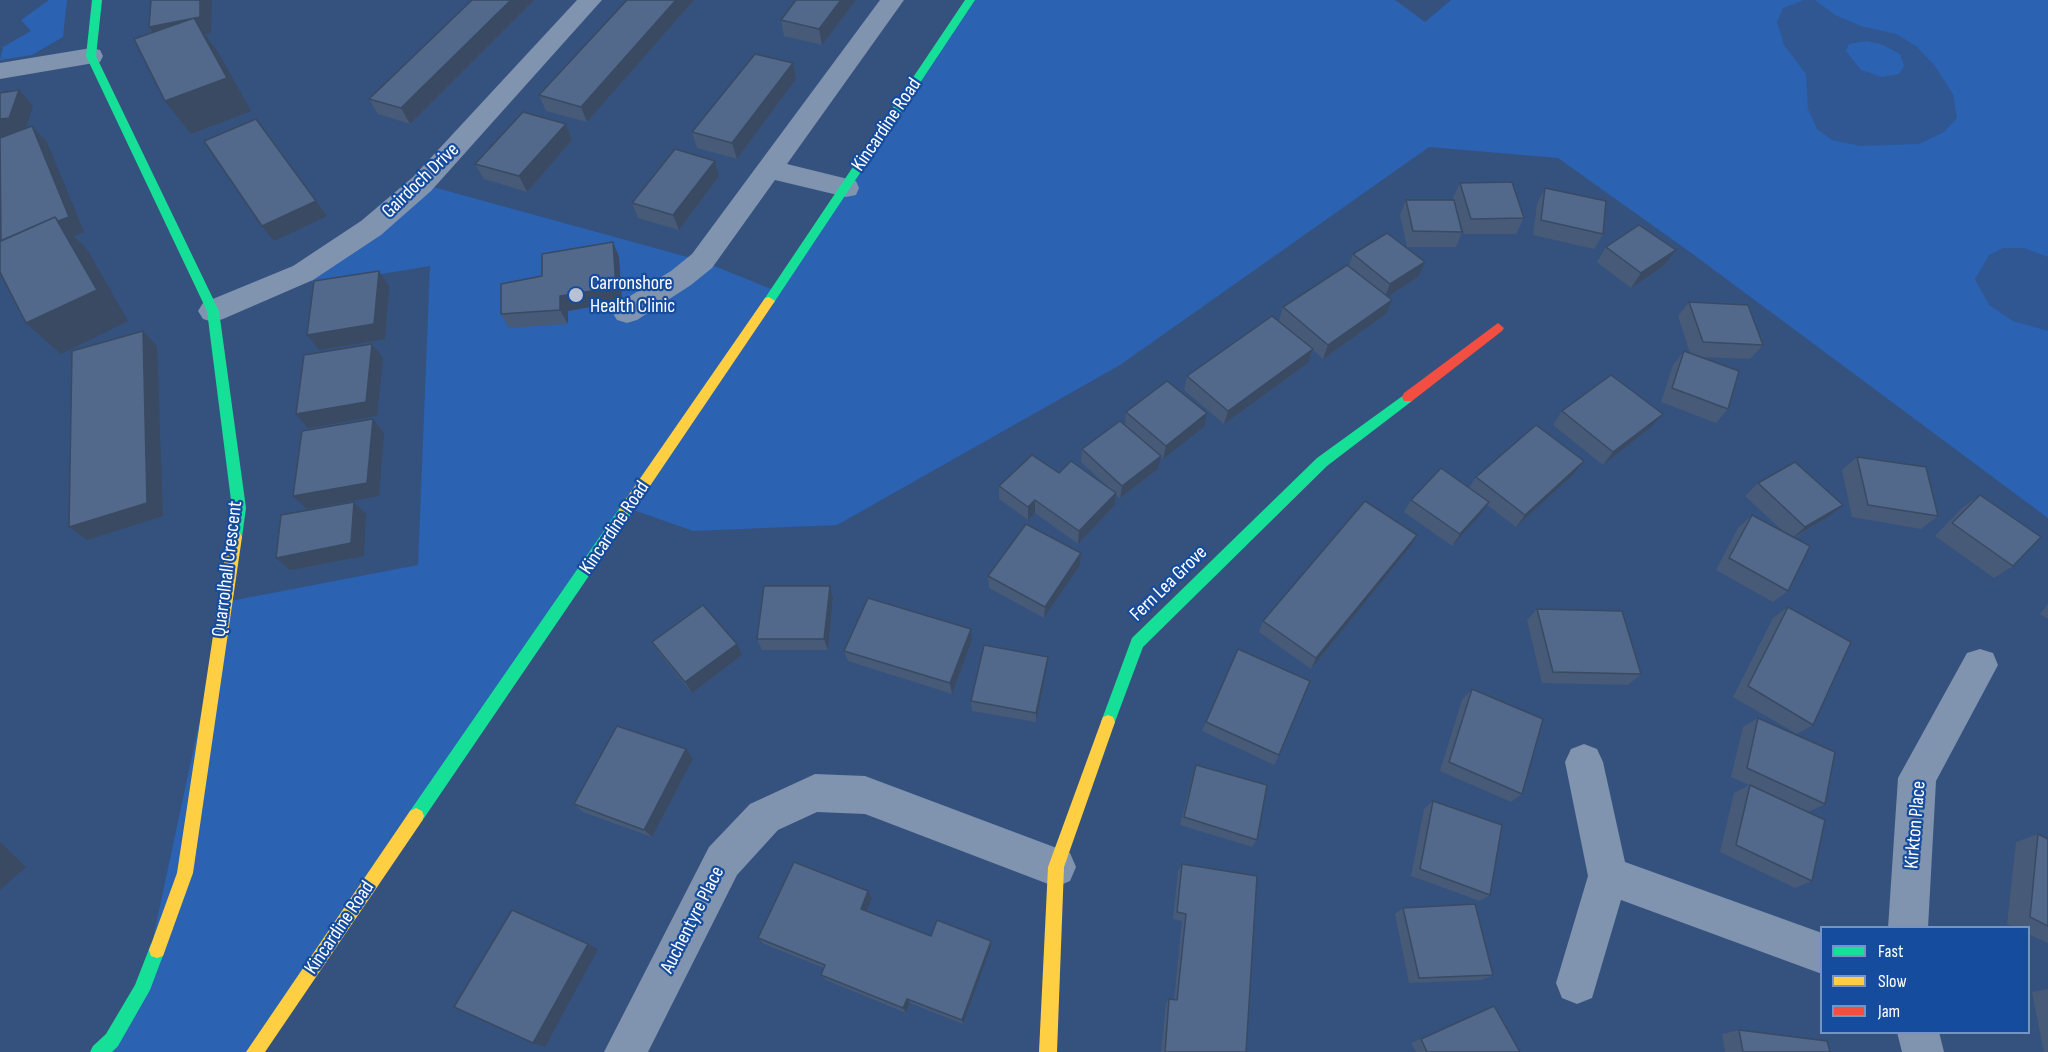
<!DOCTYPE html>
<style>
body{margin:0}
#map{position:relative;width:2048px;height:1052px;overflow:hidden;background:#35527e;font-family:"Sofia Sans Condensed",sans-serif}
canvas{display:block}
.legend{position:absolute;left:1820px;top:926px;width:210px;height:108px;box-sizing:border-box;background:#164c9d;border:2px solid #7394c4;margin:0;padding:8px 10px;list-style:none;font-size:18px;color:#fff}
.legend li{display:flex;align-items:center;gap:12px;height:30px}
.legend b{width:30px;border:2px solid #7394c4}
</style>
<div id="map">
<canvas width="2048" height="1052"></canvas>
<ul class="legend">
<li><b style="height:8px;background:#16e098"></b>Fast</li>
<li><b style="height:8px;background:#ffcf43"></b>Slow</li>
<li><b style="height:8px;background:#f24e42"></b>Jam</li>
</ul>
</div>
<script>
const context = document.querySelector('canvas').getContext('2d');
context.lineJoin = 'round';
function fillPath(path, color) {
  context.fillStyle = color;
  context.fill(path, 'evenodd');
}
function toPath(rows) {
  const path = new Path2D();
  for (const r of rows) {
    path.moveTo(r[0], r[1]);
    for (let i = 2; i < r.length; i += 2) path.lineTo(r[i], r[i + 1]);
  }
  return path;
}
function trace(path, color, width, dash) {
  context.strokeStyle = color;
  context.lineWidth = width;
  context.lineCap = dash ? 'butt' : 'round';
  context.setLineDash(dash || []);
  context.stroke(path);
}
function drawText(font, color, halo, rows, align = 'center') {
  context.font = font + ' "Sofia Sans Condensed",sans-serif';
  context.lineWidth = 4.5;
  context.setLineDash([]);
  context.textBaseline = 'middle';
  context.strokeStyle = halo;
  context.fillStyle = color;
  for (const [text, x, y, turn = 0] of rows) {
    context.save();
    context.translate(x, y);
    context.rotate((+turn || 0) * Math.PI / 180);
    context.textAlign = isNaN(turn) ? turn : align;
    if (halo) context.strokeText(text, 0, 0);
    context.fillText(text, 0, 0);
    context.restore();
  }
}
fillPath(toPath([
 [49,0,67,0,63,37,32,55,0,60,3,47,31,31,21,20],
 [970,0,1395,0,1425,22,1451,0,2048,0,2048,518,1690,252,1558,158,1429,147,1120,365,837,525,693,531,628,508,254,1052,99,1052,142,990,225,602,418,565,430,266,316,285,303,273,422,184,702,261,776,291]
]), '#2b62b2');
fillPath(toPath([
 [1804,0,1815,0,1835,15,1861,26,1896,34,1916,46,1935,66,1953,94,1957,118,1944,132,1919,144,1860,146,1832,140,1817,129,1808,109,1806,74,1784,45,1777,22,1783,8],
 [1867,41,1883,45,1900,54,1904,66,1899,74,1882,77,1861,70,1846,51,1849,44],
 [2003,248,2024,248,2048,257,2048,331,2013,321,1989,305,1975,279,1989,255]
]), '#305791');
fillPath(toPath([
 [577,0,602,0,431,191,381,235,313,280,223,319,213,322,203,319,198,311,203,303,293,266,361,221,413,177,577,0],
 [880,0,904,0,787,164,856,181,859,188,856,195,846,197,775,180,712,268,691,285,637,320,627,323,617,320,612,312,617,304,671,271,692,254,880,0],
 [91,48,100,50,103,56,100,62,0,79,0,63,91,48],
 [1980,649,1993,653,1998,665,1936,781,1928,928,1888,928,1898,778,1967,653,1980,649],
 [1584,744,1597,749,1603,762,1625,862,1822,933,1822,974,1621,900,1592,998,1577,1004,1562,998,1556,983,1588,876,1565,762,1571,749,1584,744],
 [815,774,865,776,1070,853,1076,867,1070,881,1056,887,865,814,817,812,778,830,737,875,648,1052,604,1052,709,847,750,804,815,774],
 [1897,1032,1939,1032,1944,1052,1902,1052,1897,1032]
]), '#8093af');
fillPath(toPath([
 [92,0,102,0,96,56,219,311,246,508,242,537,240,541,235,543,230,541,228,537,232,508,207,311,86,56,92,0],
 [965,0,975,0,773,304,765,304,763,301,765,298,965,0],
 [1408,392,1412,393,1414,397,1412,401,1327,466,1143,647,1113,727,1108,729,1103,727,1101,722,1132,638,1317,458,1408,392],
 [626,504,631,506,633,510,631,514,422,821,416,824,410,821,408,816,410,811,621,506,626,504],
 [157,942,163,944,165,950,150,990,118,1046,112,1052,90,1052,93,1046,106,1034,135,985,151,944,157,942]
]), '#16e098');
fillPath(toPath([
 [769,297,775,301,773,304,631,514,621,514,619,510,621,506,765,298,769,297],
 [235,531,240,533,242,537,193,873,163,956,157,958,151,956,149,950,177,873,228,537,230,533,235,531],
 [1108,715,1113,717,1115,722,1064,867,1057,1052,1039,1052,1048,867,1101,722,1103,717,1108,715],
 [416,808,422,811,424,816,422,821,265,1052,246,1052,410,811,416,808]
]), '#ffcf43');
fillPath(toPath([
 [1498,323,1504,328,1502,331,1412,401,1404,401,1402,397,1404,393,1498,323]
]), '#f24e42');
fillPath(toPath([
 [472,0,410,124,378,114,369,99],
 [627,0,694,0,587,122,546,111,539,95],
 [856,0,822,45,784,36,781,20],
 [793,63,796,79,737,159,697,148,692,132],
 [566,124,572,140,527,192,484,179,475,164],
 [715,161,719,176,679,230,638,218,632,203],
 [1460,183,1524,218,1516,234,1464,234,1453,198],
 [1545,188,1603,234,1594,249,1533,235,1537,204],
 [1406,200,1462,232,1456,247,1407,247,1400,215],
 [613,242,619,257,622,301,568,311,568,324,509,328,501,314,542,276],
 [1606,247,1676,250,1665,265,1631,288,1597,262],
 [1353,254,1418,277,1388,296,1386,314,1323,359,1313,350,1308,363,1224,424,1184,390,1187,376,1279,321,1283,307,1349,266],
 [1689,302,1763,345,1750,359,1700,357,1728,409,1716,423,1661,402,1673,365,1684,351,1690,353,1678,316],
 [1562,411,1651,427,1603,465,1553,425],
 [1126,412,1204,427,1163,459,1160,457,1158,469,1120,498,1116,495,1115,505,1078,544,1035,513,1028,520,999,499,999,486,1059,473,1107,486,1081,462,1082,449,1125,425],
 [1857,457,1938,516,1921,529,1852,517,1842,470],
 [1584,461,1574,474,1516,527,1487,505,1481,514,1452,546,1404,512,1411,500,1469,488,1476,477],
 [1758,483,1828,517,1794,538,1788,591,1773,602,1716,570,1738,528,1752,515,1784,532,1745,496],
 [1980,495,2013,566,1994,578,1935,536,1962,508],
 [1410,547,1311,669,1259,632,1263,621],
 [1081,553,1080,565,1044,618,989,588,988,576],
 [833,598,828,650,762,650,757,639],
 [2048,604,2048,619,2040,614],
 [1788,607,1813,725,1797,734,1733,697,1773,618],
 [1537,609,1641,674,1628,685,1542,683,1527,620],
 [972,640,952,694,848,661,844,651],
 [652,642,742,655,692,693,659,653],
 [1047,667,1036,722,972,711,971,701],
 [1472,689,1522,794,1511,802,1440,771,1462,700],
 [1758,718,1825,804,1808,812,1812,881,1795,888,1720,852,1734,793,1749,785,1731,777,1743,727],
 [1206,722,1279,755,1274,765,1202,731],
 [693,759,652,837,583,812,574,804],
 [1196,765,1257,840,1252,847,1180,825,1193,774],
 [1433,801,1490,895,1480,901,1411,876,1424,809],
 [2038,834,2048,839,2048,943,2028,934,2028,927,2015,927,2007,924,2016,842],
 [1182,864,1246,1052,1161,1052,1166,1003,1169,999,1174,1000,1182,921,1173,919,1178,871],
 [868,891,872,898,866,911,931,936,991,947,963,1024,910,1003,906,1013,826,980,821,975,824,968,764,944,758,938],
 [1403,908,1493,975,1482,980,1409,983,1395,914],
 [2048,989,2048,1052,2044,1052,2032,992],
 [1494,1006,1520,1052,1416,1052,1411,1043],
 [1739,1030,1830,1052,1725,1052,1722,1034]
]), '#475a78');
fillPath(toPath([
 [200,0,212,0,211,33,205,34,218,52,251,111,191,134,165,101,160,43,149,27],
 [511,0,534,0,410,124,401,108],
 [676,0,694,0,587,122,581,107],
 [841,0,856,0,822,45,819,29],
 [793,63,796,79,737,159,732,143],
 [19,90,33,106,24,134,0,137,0,119],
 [566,124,572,140,527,192,519,176],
 [32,126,47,142,84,232,74,236,87,249,128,321,61,354,26,323],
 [715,161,719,176,679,230,673,215],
 [316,201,327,216,274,241,262,226],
 [613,242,619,257,622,301,568,311,568,324,560,310,560,296],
 [1676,250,1665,265,1631,288,1641,273],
 [1425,262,1418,277,1384,299,1390,284],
 [379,271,389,286,385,339,319,350,307,335],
 [1392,300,1386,314,1323,359,1328,345],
 [143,331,157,346,163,516,87,540,69,527],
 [372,344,383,358,377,416,308,428,296,414],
 [1313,349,1308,363,1224,424,1228,411],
 [1207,413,1204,427,1163,459,1166,446],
 [1663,414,1651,427,1603,465,1613,452],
 [373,419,384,433,379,496,307,509,293,496],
 [1161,456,1158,469,1120,498,1122,486],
 [1584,461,1574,474,1516,527,1525,515],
 [1116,493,1115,505,1078,544,1079,531],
 [1035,500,1035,513,1028,520,1028,507],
 [354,502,366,514,364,556,290,570,276,558],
 [1489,502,1481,514,1452,546,1460,534],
 [1843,505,1828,517,1791,539,1805,527],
 [1417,535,1410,547,1311,669,1316,658],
 [1081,553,1080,565,1044,618,1045,607],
 [830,586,833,598,828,650,824,639],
 [971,629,972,640,952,694,950,683],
 [737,644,742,655,692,693,685,682],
 [1048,657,1047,667,1036,722,1036,713],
 [686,749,693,759,652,837,644,830],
 [0,842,26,867,0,890],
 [868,891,872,898,865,915,861,909],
 [991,941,991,947,963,1024,962,1020],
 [588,944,598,949,545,1047,533,1043],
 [907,999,910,1003,906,1013,903,1008]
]), '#394a62');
const building = toPath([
 [151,0,200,0,200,17,149,27,151,0],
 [472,0,511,0,401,108,369,99,472,0],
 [627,0,676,0,581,107,539,95,627,0],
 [796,0,841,0,819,29,781,20,796,0],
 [194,18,227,78,165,101,134,39,194,18],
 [755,54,793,63,732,143,692,132,755,54],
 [19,90,9,118,0,119,0,93,19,90],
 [523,112,566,124,519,176,475,164,523,112],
 [256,119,316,201,262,226,204,141,256,119],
 [32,126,69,217,58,221,55,217,1,241,0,138,32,126],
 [675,149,715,161,673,215,632,203,675,149],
 [1512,182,1524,218,1471,219,1460,183,1512,182],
 [1545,188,1606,201,1603,234,1541,220,1545,188],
 [1406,200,1454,200,1462,232,1413,231,1406,200],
 [55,217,97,290,26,323,0,272,0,241,55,217],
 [1639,225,1676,250,1641,273,1606,247,1639,225],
 [1387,233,1425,262,1390,284,1353,254,1387,233],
 [613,242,616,287,560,296,560,310,501,314,501,284,542,276,542,254,613,242],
 [1347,265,1392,300,1328,345,1283,307,1347,265],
 [379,271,374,324,307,335,314,281,379,271],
 [1689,302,1748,305,1763,345,1703,342,1689,302],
 [1272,316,1313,349,1228,411,1187,376,1272,316],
 [143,331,147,503,69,527,72,351,143,331],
 [372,344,366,402,296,414,304,355,372,344],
 [1684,351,1739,371,1728,409,1672,388,1684,351],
 [1611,375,1663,414,1613,452,1562,411,1611,375],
 [1167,381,1207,413,1166,446,1126,412,1167,381],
 [373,419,367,483,293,496,302,431,373,419],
 [1120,421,1161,456,1122,486,1082,449,1120,421],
 [1536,425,1584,461,1525,515,1476,477,1536,425],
 [1032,455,1059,473,1071,461,1116,493,1079,531,1035,500,1028,507,999,486,1032,455],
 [1857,457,1926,467,1938,516,1868,505,1857,457],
 [1795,462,1843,505,1805,527,1758,483,1795,462],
 [1441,468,1489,502,1460,534,1411,500,1441,468],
 [1980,495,2041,537,2013,566,1952,523,1980,495],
 [1365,501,1417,535,1316,658,1263,621,1365,501],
 [354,502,351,543,276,558,281,515,354,502],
 [1752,515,1810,546,1788,591,1729,558,1752,515],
 [1026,524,1081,553,1045,607,988,576,1026,524],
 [764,586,830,586,824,639,757,639,764,586],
 [868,598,971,629,950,683,844,651,868,598],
 [703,605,737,644,685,682,652,642,703,605],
 [1788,607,1851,642,1813,725,1748,686,1788,607],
 [1537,609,1622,611,1641,674,1553,672,1537,609],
 [984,645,1048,657,1036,713,971,701,984,645],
 [1238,649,1310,681,1279,755,1206,722,1238,649],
 [1472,689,1543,719,1522,794,1449,762,1472,689],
 [1758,718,1835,752,1825,804,1747,768,1758,718],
 [617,726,686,749,644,830,574,804,617,726],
 [1196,765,1267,785,1257,840,1184,817,1196,765],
 [1750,785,1825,820,1812,881,1736,845,1750,785],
 [1433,801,1502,825,1490,895,1420,869,1433,801],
 [2038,834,2048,839,2048,926,2030,917,2038,834],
 [794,862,868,891,861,909,931,936,937,920,991,941,962,1020,907,999,903,1008,821,975,825,965,758,938,794,862],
 [1182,864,1257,876,1246,1052,1165,1052,1169,999,1177,1000,1186,914,1177,912,1182,864],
 [1475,904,1493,975,1419,978,1403,908,1475,904],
 [512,910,588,944,533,1043,454,1007,512,910],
 [1494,1006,1520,1052,1427,1052,1421,1039,1494,1006],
 [1739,1030,1827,1041,1830,1052,1743,1052,1739,1030]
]);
fillPath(building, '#52698c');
trace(building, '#394a62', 1.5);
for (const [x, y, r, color] of [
 [576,295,8,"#b8c2d2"]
]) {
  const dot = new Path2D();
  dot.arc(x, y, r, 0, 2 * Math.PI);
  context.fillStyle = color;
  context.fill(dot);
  trace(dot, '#164c9d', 2);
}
drawText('20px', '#fff', '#164c9d', [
 ["Kincardine Road",887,125,-56],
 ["Gairdoch Drive",421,181,-44],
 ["Kincardine Road",615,528,-56],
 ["Quarrolhall Crescent",228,569,-83],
 ["Fern Lea Grove",1169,584,-44],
 ["Kirkton Place",1916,825,-85],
 ["Auchentyre Place",693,920,-63],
 ["Kincardine Road",340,928,-56]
]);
drawText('20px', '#fff', '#164c9d', [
 ["Carronshore",590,284],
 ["Health Clinic",590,307]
], 'left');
</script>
